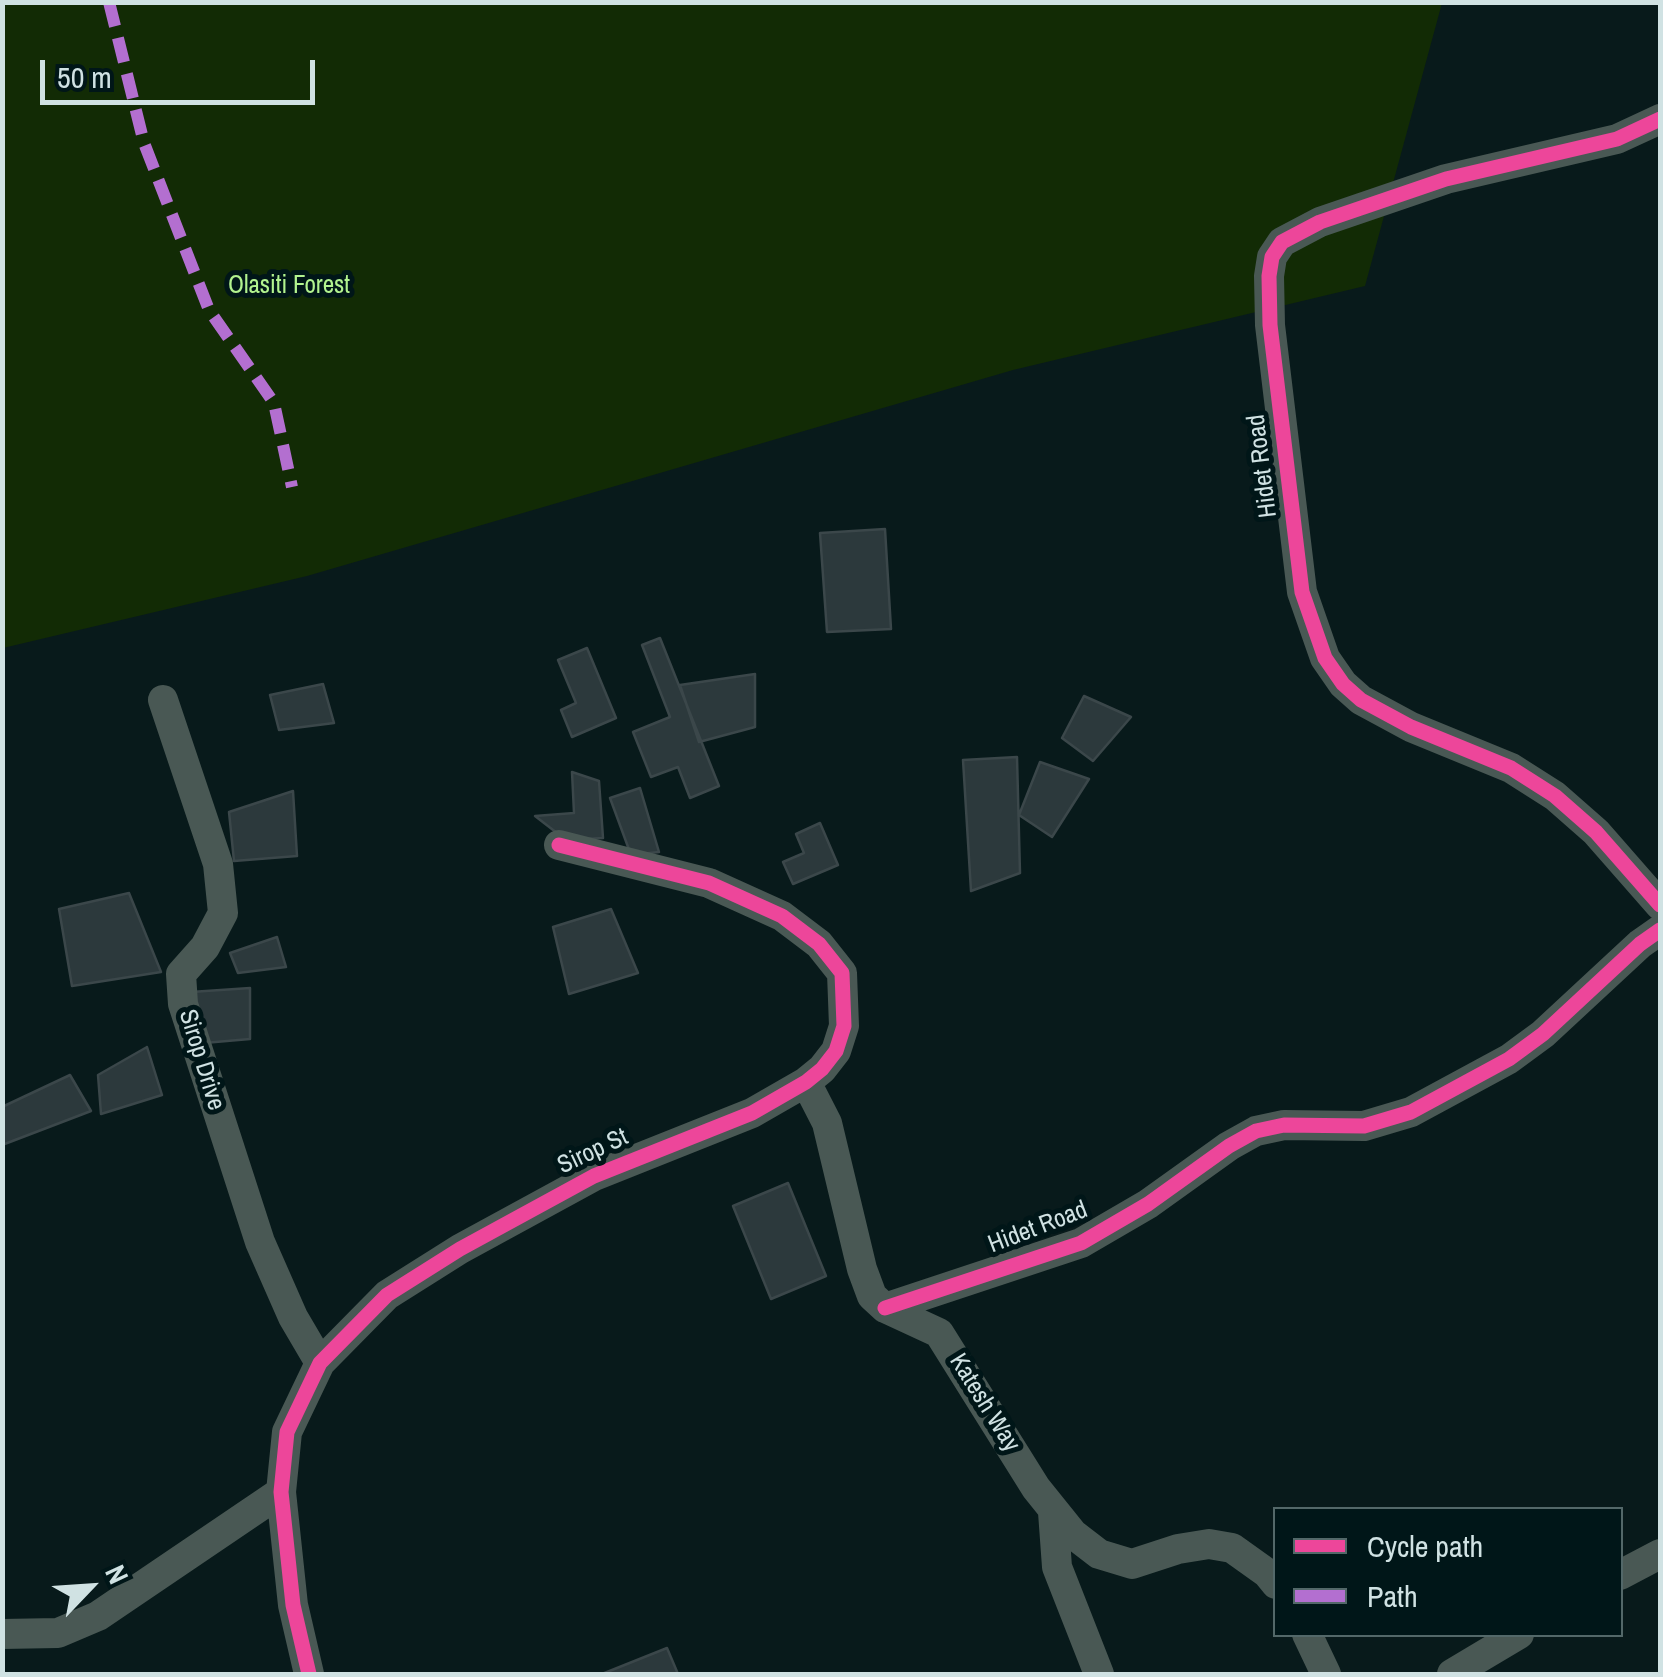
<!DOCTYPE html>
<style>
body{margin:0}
#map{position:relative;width:1663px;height:1677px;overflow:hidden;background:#081a1b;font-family:"Archivo Narrow",sans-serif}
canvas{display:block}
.frame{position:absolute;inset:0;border:5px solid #d0e2e3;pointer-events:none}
.legend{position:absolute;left:1273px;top:1507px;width:350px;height:130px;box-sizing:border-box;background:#001618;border:2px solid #536869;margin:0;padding:12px 18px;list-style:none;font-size:30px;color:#d0e2e3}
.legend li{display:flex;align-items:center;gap:20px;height:50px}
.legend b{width:50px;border:2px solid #536869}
.north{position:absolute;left:40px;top:1537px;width:100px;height:100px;-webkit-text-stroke:8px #001618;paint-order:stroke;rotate:65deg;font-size:28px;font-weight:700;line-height:40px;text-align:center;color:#d0e2e3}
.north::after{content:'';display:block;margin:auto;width:35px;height:45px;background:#d0e2e3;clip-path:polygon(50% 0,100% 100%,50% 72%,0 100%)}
.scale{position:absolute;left:40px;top:60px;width:275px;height:45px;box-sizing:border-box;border:5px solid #d0e2e3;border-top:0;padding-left:12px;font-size:30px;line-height:35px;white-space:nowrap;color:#d0e2e3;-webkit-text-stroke:8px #001618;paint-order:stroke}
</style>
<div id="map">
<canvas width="1663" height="1677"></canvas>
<div class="frame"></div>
<ul class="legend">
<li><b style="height:12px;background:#ed469a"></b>Cycle path</li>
<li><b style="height:12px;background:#b36fd0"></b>Path</li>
</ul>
<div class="north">N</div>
<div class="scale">50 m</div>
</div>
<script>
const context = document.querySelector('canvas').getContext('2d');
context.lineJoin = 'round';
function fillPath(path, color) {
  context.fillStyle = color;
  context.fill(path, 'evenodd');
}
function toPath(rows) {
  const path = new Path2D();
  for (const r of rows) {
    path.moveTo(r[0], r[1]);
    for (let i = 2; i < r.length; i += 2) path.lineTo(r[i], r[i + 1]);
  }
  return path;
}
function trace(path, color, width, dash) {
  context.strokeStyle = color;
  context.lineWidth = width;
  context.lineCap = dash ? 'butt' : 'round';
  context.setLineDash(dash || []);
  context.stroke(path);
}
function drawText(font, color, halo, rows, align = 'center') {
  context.font = font + ' "Archivo Narrow",sans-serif';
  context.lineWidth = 10;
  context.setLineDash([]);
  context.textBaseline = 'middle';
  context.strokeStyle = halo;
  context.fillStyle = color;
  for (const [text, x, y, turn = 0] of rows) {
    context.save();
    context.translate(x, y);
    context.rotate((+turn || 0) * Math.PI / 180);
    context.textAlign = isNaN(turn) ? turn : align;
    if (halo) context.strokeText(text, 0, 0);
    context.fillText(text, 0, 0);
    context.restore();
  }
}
fillPath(toPath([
 [2,3,1442,3,1365,286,1013,370,307,576,3,648]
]), '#122b05');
const building = toPath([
 [885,529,891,629,827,632,820,533,885,529],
 [660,638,719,786,690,798,678,767,651,777,633,732,670,717,642,645,660,638],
 [587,648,616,718,572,737,561,710,576,703,558,660,587,648],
 [755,674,755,727,699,742,680,685,755,674],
 [323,684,334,723,279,730,270,695,323,684],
 [1084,696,1131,717,1093,761,1062,738,1084,696],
 [1017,757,1020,873,971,891,963,760,1017,757],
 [1040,762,1089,779,1052,837,1019,815,1040,762],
 [572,772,599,781,603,838,566,840,535,816,574,813,572,772],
 [640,788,659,852,631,855,610,798,640,788],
 [293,791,297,856,234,861,229,812,293,791],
 [820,823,838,865,793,884,783,862,804,853,796,834,820,823],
 [129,893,161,972,72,986,59,909,129,893],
 [611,909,638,973,569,994,553,927,611,909],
 [277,937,286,967,238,973,230,953,277,937],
 [250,988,250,1039,204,1043,191,992,250,988],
 [147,1047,162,1095,101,1114,98,1075,147,1047],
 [70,1075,91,1111,2,1145,2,1107,70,1075],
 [788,1183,826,1276,771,1299,733,1206,788,1183],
 [667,1648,678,1674,602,1674,667,1648]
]);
fillPath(building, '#2c393c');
trace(building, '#3b474a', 2.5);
trace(toPath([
 [1660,119,1617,139,1446,179,1320,222,1282,242,1272,257,1269,276,1270,325,1302,592,1325,658,1343,684,1361,700,1411,727,1511,768,1555,796,1596,832,1660,905],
 [163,700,218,864,223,913,205,947,181,974,183,1004,260,1242,293,1317,320,1363],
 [806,1082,827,1123,862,1269,872,1296,885,1308,939,1333,1036,1488,1073,1534,1099,1554,1132,1564,1178,1549,1209,1544,1232,1548,1267,1573,1276,1584],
 [885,1308,1081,1243,1148,1204,1229,1146,1256,1131,1284,1125,1364,1126,1411,1112,1509,1059,1543,1034,1640,944,1660,930],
 [1053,1512,1057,1567,1099,1674],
 [1620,1575,1660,1554],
 [2,1634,58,1633,98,1616,281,1492],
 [1307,1634,1326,1674],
 [309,1674,293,1605,281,1492,287,1432,320,1363,387,1295,460,1249,594,1176,752,1113,806,1082,822,1069,836,1051,844,1026,842,973,819,944,782,916,709,883,559,845],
 [1452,1674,1519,1634]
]), '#495854', 30);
trace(toPath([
 [109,2,144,143,209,310,274,403,292,487]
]), '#b36fd0', 12, [25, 12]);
trace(toPath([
 [1660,119,1617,139,1446,179,1320,222,1282,242,1272,257,1269,276,1270,325,1302,592,1325,658,1343,684,1361,700,1411,727,1511,768,1555,796,1596,832,1660,905],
 [885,1308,1081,1243,1148,1204,1229,1146,1256,1131,1284,1125,1364,1126,1411,1112,1509,1059,1543,1034,1640,944,1660,930],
 [309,1674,293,1605,281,1492,287,1432,320,1363,387,1295,460,1249,594,1176,752,1113,806,1082,822,1069,836,1051,844,1026,842,973,819,944,782,916,709,883,559,845]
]), '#ed469a', 15);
drawText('25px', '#b2f38f', '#001618', [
 ["Olasiti Forest",289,286]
]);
drawText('25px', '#d0e2e3', '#001618', [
 ["Hidet Road",1263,466,-97],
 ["Sirop Drive",201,1060,73],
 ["Sirop St",593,1152,-25],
 ["Hidet Road",1038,1228,-21],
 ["Katesh Way",984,1403,58]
]);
</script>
